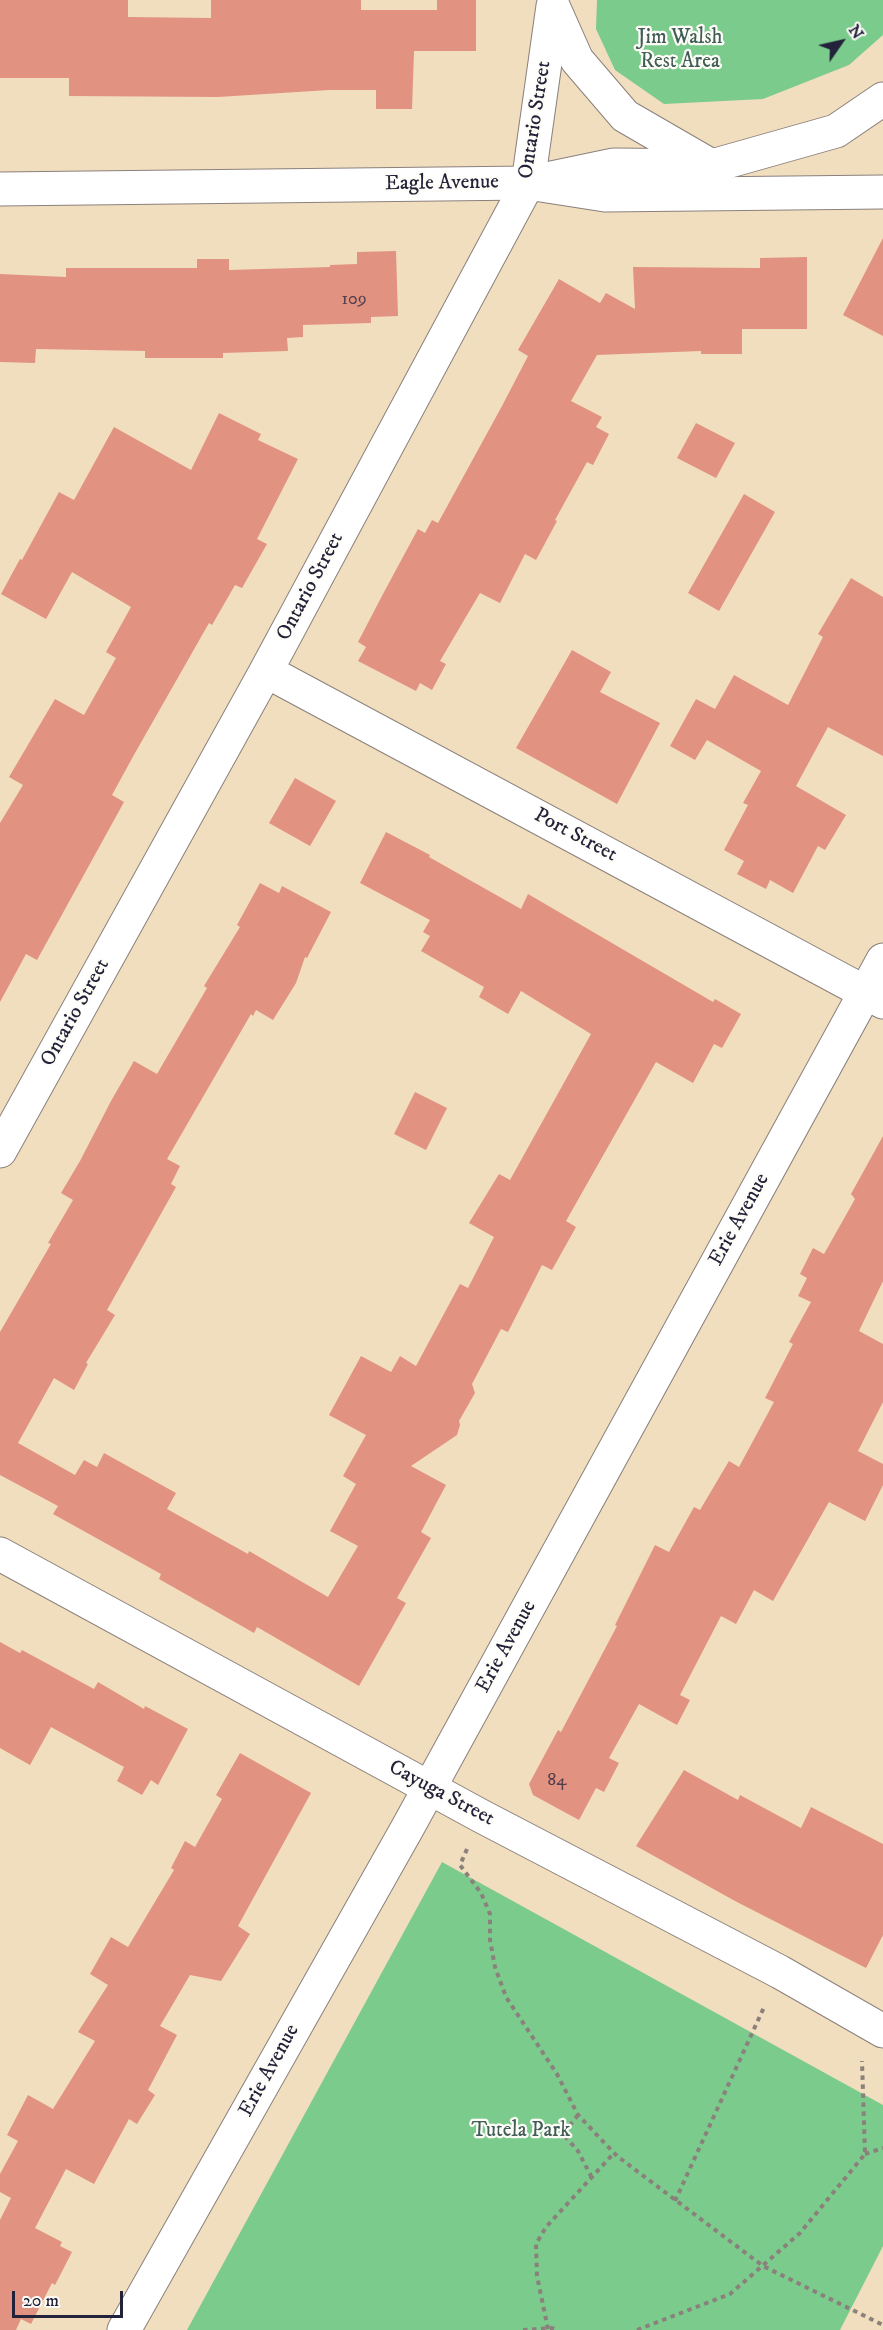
<!DOCTYPE html>
<style>
body{margin:0}
#map{position:relative;width:883px;height:2330px;overflow:hidden;background:#f1debe;font-family:"IM FELL DW Pica",serif}
canvas{display:block}
.north{position:absolute;left:811px;top:12px;width:60px;height:60px;-webkit-text-stroke:4px #fdfcf7;paint-order:stroke;rotate:56deg;font-size:16px;font-weight:700;line-height:24px;text-align:center;color:#22223b}
.north::after{content:'';display:block;margin:auto;width:21px;height:27px;background:#22223b;clip-path:polygon(50% 0,100% 100%,50% 72%,0 100%)}
.scale{position:absolute;left:12px;top:2291px;width:111px;height:27px;box-sizing:border-box;border:3px solid #22223b;border-top:0;padding-left:8px;font-size:18px;line-height:21px;white-space:nowrap;color:#22223b;-webkit-text-stroke:4px #fdfcf7;paint-order:stroke}
</style>
<div id="map">
<canvas width="883" height="2330"></canvas>
<div class="north">N</div>
<div class="scale">20 m</div>
</div>
<script>
const context = document.querySelector('canvas').getContext('2d');
context.lineJoin = 'round';
function fillPath(path, color) {
  context.fillStyle = color;
  context.fill(path, 'evenodd');
}
function toPath(rows) {
  const path = new Path2D();
  for (const r of rows) {
    path.moveTo(r[0], r[1]);
    for (let i = 2; i < r.length; i += 2) path.lineTo(r[i], r[i + 1]);
  }
  return path;
}
function trace(path, color, width, dash) {
  context.strokeStyle = color;
  context.lineWidth = width;
  context.lineCap = dash ? 'butt' : 'round';
  context.setLineDash(dash || []);
  context.stroke(path);
}
function drawText(font, color, halo, rows, align = 'center') {
  context.font = font + ' "IM FELL DW Pica",serif';
  context.lineWidth = 4.5;
  context.setLineDash([]);
  context.textBaseline = 'middle';
  context.strokeStyle = halo;
  context.fillStyle = color;
  for (const [text, x, y, turn = 0] of rows) {
    context.save();
    context.translate(x, y);
    context.rotate((+turn || 0) * Math.PI / 180);
    context.textAlign = isNaN(turn) ? turn : align;
    if (halo) context.strokeText(text, 0, 0);
    context.fillText(text, 0, 0);
    context.restore();
  }
}
fillPath(toPath([
 [597,0,883,0,883,35,849,65,763,99,664,104,615,70,596,29],
 [442,1862,883,2105,883,2246,840,2330,187,2330]
]), '#7bcb8c');
fillPath(toPath([
 [0,0,128,0,128,17,211,18,211,0,361,0,361,10,437,10,437,0,476,0,476,51,414,51,412,109,376,109,376,90,329,90,218,97,69,96,69,78,0,78],
 [883,238,883,336,843,315],
 [396,251,398,316,371,317,371,323,303,325,303,337,287,338,288,351,223,353,223,358,145,358,145,351,36,349,35,363,0,362,0,274,66,277,66,268,197,268,197,259,229,259,229,270,330,267,330,265,357,264,357,252],
 [807,257,807,329,742,329,742,354,701,354,701,351,597,355,571,401,602,417,596,427,609,434,593,465,587,462,555,520,557,521,536,560,525,554,500,603,480,593,440,661,446,664,432,690,420,683,416,691,358,661,366,647,358,642,383,594,418,529,425,533,432,520,438,523,502,406,528,356,518,350,559,279,600,303,606,293,635,309,633,267,760,268,760,258],
 [219,413,261,434,258,440,298,459,257,539,267,544,242,588,235,585,212,625,209,623,135,753,112,795,124,802,37,960,26,954,0,1002,0,823,23,785,9,777,55,699,84,715,116,658,106,652,131,607,72,572,46,619,1,594,20,559,22,560,59,492,74,500,114,427,191,470],
 [696,423,735,443,716,478,677,458],
 [744,494,775,512,719,611,688,593],
 [851,578,883,597,883,756,828,727,796,786,846,815,825,850,818,846,793,893,770,880,766,889,737,874,744,861,724,850,748,805,743,803,761,771,707,740,695,760,670,746,696,699,715,709,734,675,788,705,823,637,818,634],
 [572,650,611,672,600,692,660,723,617,804,516,748],
 [295,778,336,801,310,846,269,823],
 [386,832,430,855,429,857,521,909,528,894,713,1002,715,999,741,1014,722,1048,714,1044,693,1083,656,1062,566,1221,576,1227,552,1270,542,1265,508,1332,501,1329,472,1384,475,1393,459,1421,460,1425,457,1435,411,1466,446,1485,421,1532,431,1538,397,1598,406,1603,359,1686,257,1627,254,1633,159,1579,161,1574,53,1514,58,1506,0,1475,0,1332,51,1244,48,1243,73,1200,61,1193,80,1161,111,1101,134,1061,157,1074,207,988,204,986,240,927,237,925,260,883,279,893,282,886,331,912,307,958,305,957,296,983,273,1020,256,1010,253,1016,251,1014,167,1159,180,1166,171,1184,176,1187,107,1310,115,1315,86,1363,88,1364,74,1390,54,1378,18,1443,75,1475,84,1460,97,1467,104,1453,176,1493,167,1509,248,1554,249,1551,328,1597,358,1546,330,1531,356,1484,343,1476,366,1435,329,1415,361,1356,391,1372,400,1356,416,1366,460,1284,468,1288,494,1237,469,1223,499,1174,510,1180,591,1034,521,991,508,1014,479,997,484,987,421,951,430,936,423,932,430,920,360,883],
 [415,1092,447,1108,426,1150,394,1134],
 [883,1136,883,1281,859,1331,883,1344,883,1402,858,1451,883,1464,883,1485,865,1521,829,1502,773,1601,754,1590,736,1624,721,1616,680,1695,690,1700,677,1725,639,1704,609,1758,619,1763,604,1792,596,1788,579,1820,533,1795,529,1784,558,1730,561,1732,617,1626,615,1625,655,1545,669,1552,694,1507,700,1510,729,1461,739,1467,774,1402,765,1398,793,1344,789,1342,811,1302,798,1296,807,1278,800,1274,813,1248,824,1254,855,1199,851,1194],
 [0,1642,20,1653,22,1650,94,1689,98,1682,144,1709,145,1706,188,1729,158,1785,151,1780,142,1795,117,1781,124,1767,51,1727,30,1765,0,1748],
 [240,1753,311,1793,238,1926,250,1934,221,1981,190,1975,160,2026,177,2035,148,2090,155,2095,137,2124,129,2119,94,2184,66,2169,35,2228,62,2242,60,2246,72,2252,55,2285,52,2283,31,2324,21,2319,16,2330,0,2330,0,2220,11,2198,0,2192,0,2174,18,2141,7,2135,28,2095,53,2109,95,2041,78,2032,108,1985,90,1974,111,1937,128,1947,174,1870,171,1868,185,1841,195,1847,222,1799,216,1795],
 [684,1770,738,1800,740,1795,801,1828,811,1807,883,1844,883,1935,866,1968,735,1901,636,1846]
]), '#e29280');
const street = toPath([
 [266,671,883,1002],
 [0,1151,266,671,528,183,605,195,883,192],
 [0,1554,481,1816,780,1972,883,2031]
]);
const secondary = toPath([
 [553,6,577,60,625,116,708,164],
 [528,183,553,6],
 [0,189,528,183,614,165,712,166,836,131,883,99],
 [124,2330,408,1827,883,960]
]);
trace(street, '#8a807c', 35);
trace(secondary, '#8a807c', 35);
trace(toPath([
 [467,1849,460,1865,481,1893,490,1914,490,1940,495,1967,506,1997,557,2074,578,2115,617,2156,763,2266,883,2325],
 [578,2115,563,2134,578,2151,591,2176],
 [865,2154,883,2148],
 [675,2201,765,2005],
 [548,2329,537,2276,536,2244,546,2227,614,2153],
 [523,2330,552,2328,557,2330],
 [637,2330,730,2294,800,2233,865,2154,862,2061]
]), '#8a807c', 4, [4.5, 4.5]);
trace(street, '#fff', 33);
trace(secondary, '#fff', 33);
drawText('18px', '#523e4c', null, [
 ["109",354,300],
 ["84",557,1781]
]);
drawText('21px', '#415d57', '#fdfcf7', [
 ["Jim Walsh",680,39],
 ["Rest Area",680,63],
 ["Tutela Park",521,2132]
]);
drawText('21px', '#22223b', '#fdfcf7', [
 ["Ontario Street",536,120,-81],
 ["Eagle Avenue",442,184,-1],
 ["Ontario Street",311,587,-62],
 ["Port Street",575,836,28],
 ["Ontario Street",76,1013,-61],
 ["Erie Avenue",740,1220,-61],
 ["Erie Avenue",507,1647,-61],
 ["Cayuga Street",441,1794,28],
 ["Erie Avenue",270,2071,-61]
]);
</script>
